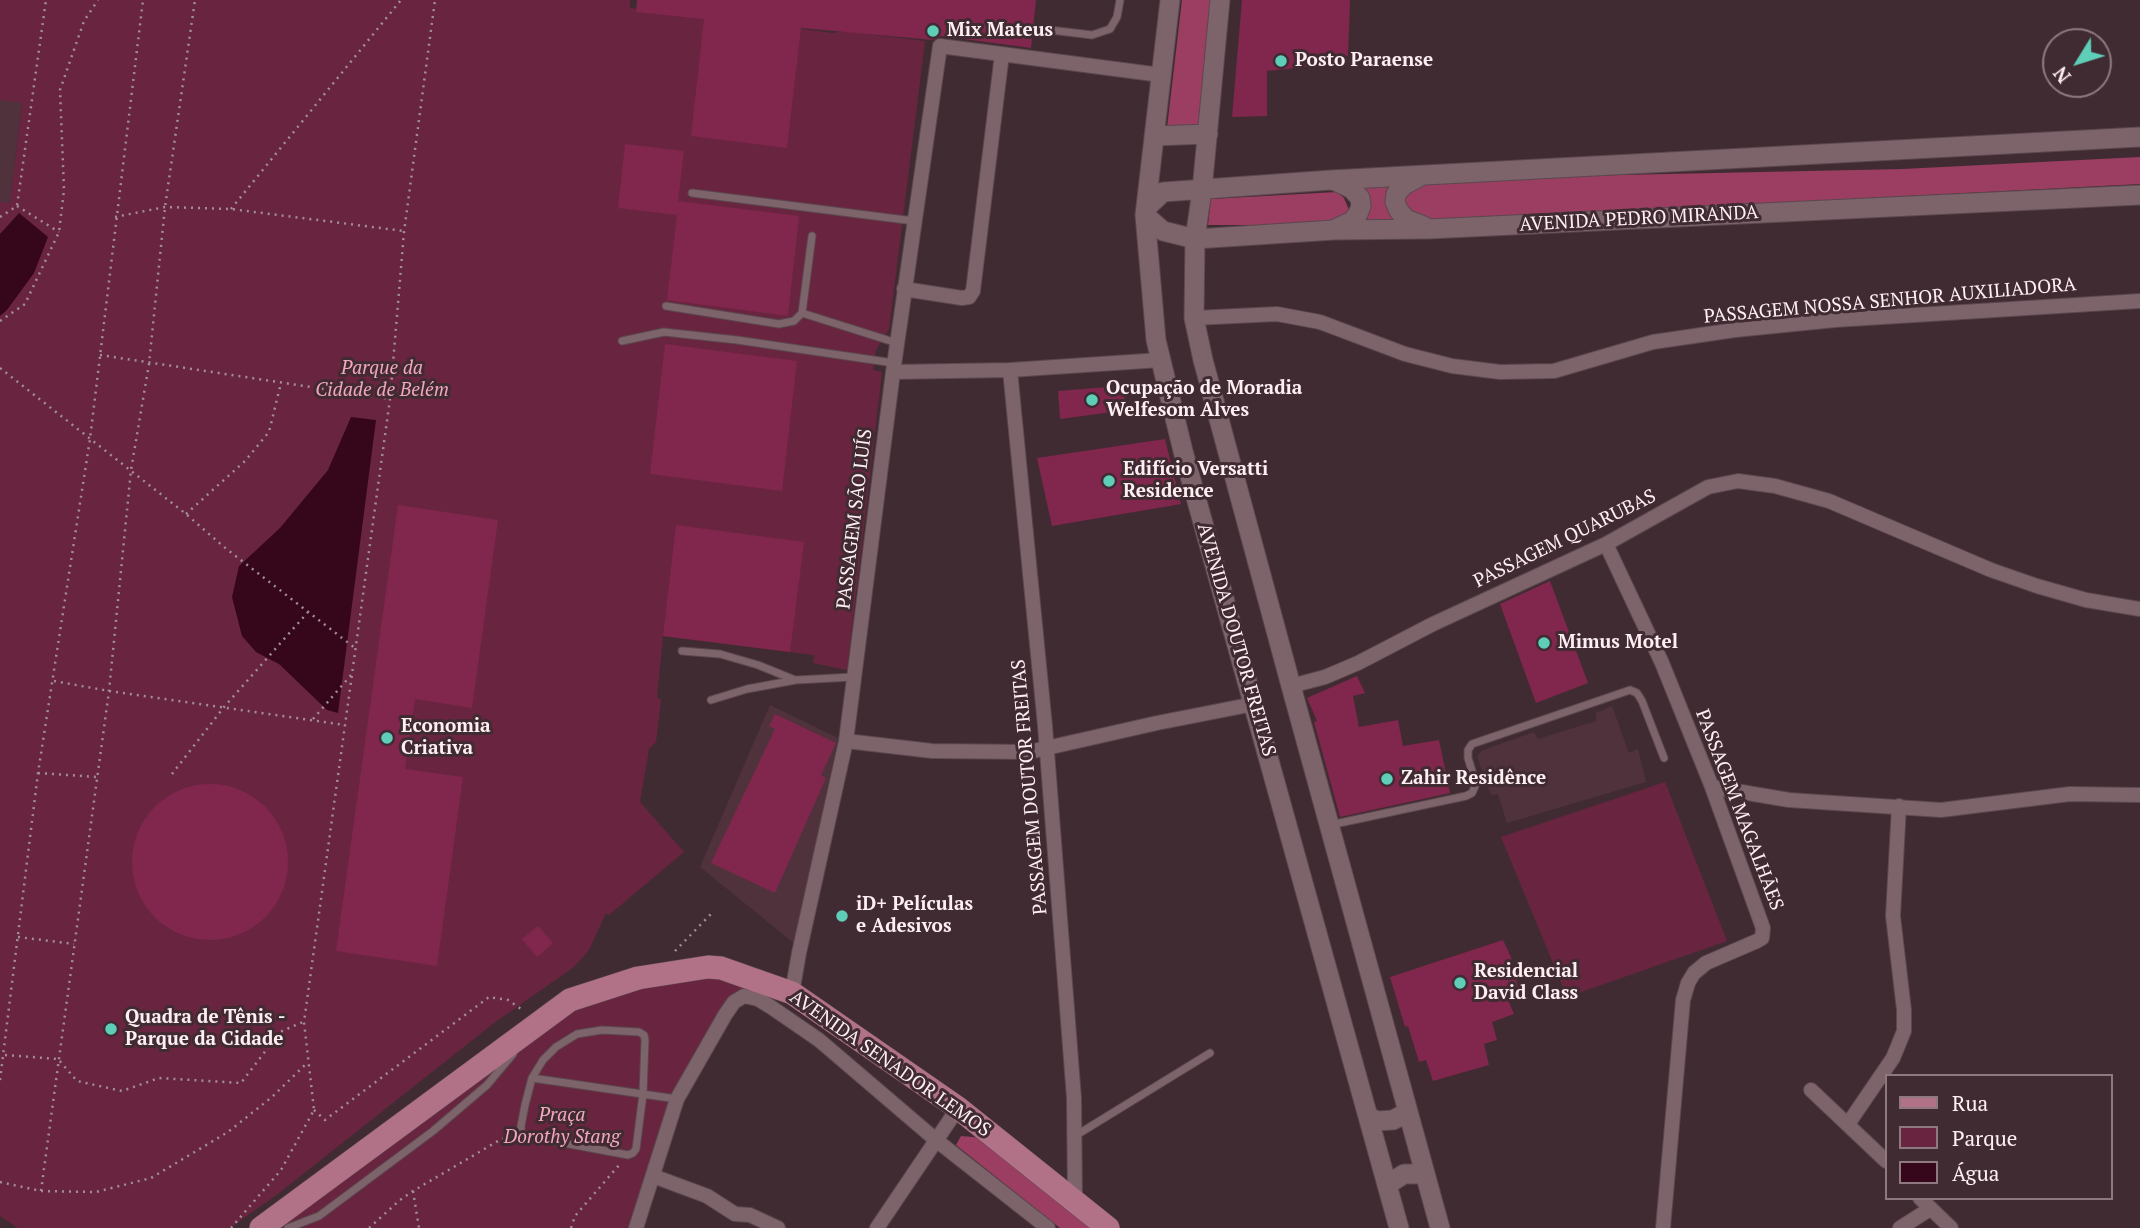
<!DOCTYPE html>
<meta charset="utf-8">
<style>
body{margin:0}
#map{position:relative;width:2140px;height:1228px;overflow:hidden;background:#412b32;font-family:"PT Serif",serif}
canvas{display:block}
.legend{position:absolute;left:1885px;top:1074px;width:228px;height:126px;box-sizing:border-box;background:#412b32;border:2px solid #8d797f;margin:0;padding:9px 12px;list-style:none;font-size:21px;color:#feeff3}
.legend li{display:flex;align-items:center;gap:14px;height:35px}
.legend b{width:35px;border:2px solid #8d797f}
.north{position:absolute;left:2042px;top:28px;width:70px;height:70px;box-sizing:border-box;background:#412b32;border:2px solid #8d797f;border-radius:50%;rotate:232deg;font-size:19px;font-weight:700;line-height:28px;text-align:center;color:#feeff3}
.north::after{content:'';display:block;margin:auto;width:24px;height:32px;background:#5eceb8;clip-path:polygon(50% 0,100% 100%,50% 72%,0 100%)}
</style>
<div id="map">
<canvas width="2140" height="1228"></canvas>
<ul class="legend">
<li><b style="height:9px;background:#b17187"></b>Rua</li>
<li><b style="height:19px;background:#692540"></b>Parque</li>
<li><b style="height:19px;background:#36061b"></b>Água</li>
</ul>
<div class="north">N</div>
</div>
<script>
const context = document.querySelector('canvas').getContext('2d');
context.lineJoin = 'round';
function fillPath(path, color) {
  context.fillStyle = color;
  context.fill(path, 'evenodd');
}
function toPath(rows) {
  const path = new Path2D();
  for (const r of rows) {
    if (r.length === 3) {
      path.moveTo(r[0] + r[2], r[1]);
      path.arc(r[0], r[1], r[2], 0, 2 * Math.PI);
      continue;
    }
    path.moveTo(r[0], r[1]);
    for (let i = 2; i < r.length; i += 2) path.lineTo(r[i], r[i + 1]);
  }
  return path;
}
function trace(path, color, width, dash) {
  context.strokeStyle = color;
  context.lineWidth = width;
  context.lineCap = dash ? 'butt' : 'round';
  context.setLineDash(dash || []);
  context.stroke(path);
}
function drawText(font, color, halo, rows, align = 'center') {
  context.font = font + ' "PT Serif",serif';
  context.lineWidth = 6;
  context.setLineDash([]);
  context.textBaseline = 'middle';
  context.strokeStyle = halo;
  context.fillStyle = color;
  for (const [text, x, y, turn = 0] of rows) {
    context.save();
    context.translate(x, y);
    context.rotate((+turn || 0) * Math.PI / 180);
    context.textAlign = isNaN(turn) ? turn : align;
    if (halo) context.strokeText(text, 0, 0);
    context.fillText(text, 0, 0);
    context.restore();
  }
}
fillPath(toPath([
 [0,100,22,102,10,204,0,202],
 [770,705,838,738,795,944,700,867],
 [1612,706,1629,753,1638,749,1646,782,1507,823,1498,794,1491,795,1477,756,1483,750,1534,732,1538,739,1596,721,1596,713]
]), '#4f323c');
fillPath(toPath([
 [0,0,630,0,630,8,833,33,842,31,925,41,889,329,876,350,873,370,882,372,847,670,813,663,814,655,663,636,657,697,661,700,656,742,649,749,640,802,684,852,609,915,606,913,589,950,574,967,494,1023,279,1193,230,1228,18,1228,0,1216,0,202,10,203,22,103,0,100],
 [1665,782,1727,941,1567,997,1501,837],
 [638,978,753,978,744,996,677,1099,636,1228,263,1228,545,1016]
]), '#692540');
fillPath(toPath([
 [1182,0,1215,0,1203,130,1167,128],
 [2140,157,2140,184,1426,221,1410,215,1402,197,1431,179,1903,169],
 [1402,181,1404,222,1351,226,1352,183],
 [1337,192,1344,198,1350,212,1328,225,1208,225,1211,199],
 [961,1136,984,1138,1098,1228,1060,1228,956,1145]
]), '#9b3e62');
fillPath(toPath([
 [19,213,48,237,34,273,7,310,0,316,0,234],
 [351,417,376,420,338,713,327,710,279,664,256,652,242,636,232,597,239,566,280,528,328,470]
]), '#36061b');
fillPath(toPath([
 [637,0,1036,0,1031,48,941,36,933,40,801,28,787,148,691,136,704,19,636,12],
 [1242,0,1350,0,1348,56,1325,57,1325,65,1267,71,1267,116,1232,117],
 [625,144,684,151,678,201,799,216,788,316,667,300,677,215,618,208],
 [665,344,797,361,782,491,650,474],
 [1122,386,1127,410,1060,419,1058,391],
 [1165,439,1181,504,1052,526,1037,458],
 [398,505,498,520,472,708,415,699,405,769,463,777,437,966,336,951],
 [676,525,804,542,790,652,663,636],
 [1550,581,1588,683,1536,703,1500,604],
 [1357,676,1365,693,1353,696,1359,727,1398,720,1403,746,1439,740,1450,793,1340,817,1314,722,1317,721,1307,698],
 [775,714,836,743,821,775,826,778,775,893,711,863,775,729,769,726],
 [210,862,78],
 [538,926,553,943,537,957,522,939],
 [1503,940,1511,957,1518,988,1505,993,1514,1014,1492,1022,1497,1040,1484,1044,1489,1065,1433,1081,1426,1060,1419,1062,1408,1026,1405,1027,1390,977]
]), '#81264c');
const lane = toPath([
 [1050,30,1092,35,1110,29,1117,17,1120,0],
 [692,193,914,221],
 [812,236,802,313,897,343],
 [666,306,779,324,794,321,802,313],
 [622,341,664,332,737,340,894,363],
 [682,651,720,654,758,665,795,680],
 [711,700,747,689,796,680,853,677],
 [1330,825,1466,796,1472,793,1476,784,1468,758,1468,750,1472,744,1630,690,1637,693,1642,701,1664,758],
 [602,1030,639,1032,644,1035,645,1040,643,1094,636,1149,633,1153,628,1155,526,1136,521,1132,521,1126,525,1105,532,1078,543,1060,556,1047,577,1034,602,1030],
 [532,1078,677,1099],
 [1075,1136,1210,1053],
 [288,1228,319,1216,433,1131,487,1085,513,1054]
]);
const street = toPath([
 [904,289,962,298,969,297,973,291,1002,54],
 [1194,318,1277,314,1320,322,1405,354,1452,366,1500,372,1554,371,1653,342,1735,330,1835,320,2140,301],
 [1010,370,1045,726,1074,1098,1075,1202],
 [893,372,1010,370,1160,360],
 [1606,544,1662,663,1712,787,1763,928,1762,938,1757,941,1706,963,1694,973,1688,983,1683,1000,1663,1228],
 [1291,686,1325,677,1358,663,1433,624,1606,544,1708,487,1738,481,1775,486,1829,501,1991,570,2037,586,2086,600,2140,609],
 [846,741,932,751,1029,752,1157,723,1254,704],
 [1712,787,1789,800,1941,810,2070,794,2140,795],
 [792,993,799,953,846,741,893,372,940,46,1161,75],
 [1811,1090,1886,1161],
 [1848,1124,1893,1058,1904,1031,1904,1010,1893,916,1899,806],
 [653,1176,707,1196,735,1214,750,1215,778,1228],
 [1920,1198,1951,1228],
 [636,1228,677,1099,725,1015,734,1002,744,996,758,999,771,1007,819,1040,936,1140,1048,1228],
 [877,1228,958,1108],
 [1900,1228,1930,1209]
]);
const secondary = toPath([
 [1170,0,1145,215,1156,340,1183,451,1399,1228],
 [1220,0,1202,190,1195,239,1194,318,1203,360,1291,686,1440,1228],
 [1154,136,1208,134],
 [1421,176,1404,185,1396,194,1395,202,1399,211,1406,219,1424,226],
 [1333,180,1352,189,1360,198,1361,206,1358,214,1352,221,1335,229],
 [1146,208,1163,192,1331,180,2140,137],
 [1145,215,1163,231,1195,239,1334,230,1429,229,2140,195],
 [1369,1117,1377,1121,1393,1120,1408,1112],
 [1387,1185,1404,1174,1425,1174]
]);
const primary = toPath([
 [261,1228,570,1000,638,978,708,967,721,968,792,993,958,1108,1108,1228]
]);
trace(lane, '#5b484e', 9);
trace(street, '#5b484e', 16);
trace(secondary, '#5b484e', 21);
trace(primary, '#5b484e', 24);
trace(toPath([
 [17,206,59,232],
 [231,209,401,0],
 [0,217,17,206,46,0],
 [115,217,165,207,231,209,404,231],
 [0,321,25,304,59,232,64,190,60,90,84,21,98,0],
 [100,355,390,399],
 [0,368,186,514,224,547,355,648],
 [186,514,245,461,269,432,281,383],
 [54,681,109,691,345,725],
 [313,719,352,674],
 [38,773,97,777],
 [172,774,224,707,308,612],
 [18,937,74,944],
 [675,951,711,914],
 [5,1055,58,1059,77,1081,122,1091,159,1078,241,1083,280,1032,303,1022],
 [0,1080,38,773,90,439,143,0],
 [314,1110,325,1120,489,997,508,1000,524,1011],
 [0,1182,41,1191,96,1192,151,1178,228,1132,272,1097,308,1062],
 [41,1191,109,691,131,470,149,364,165,207,195,0],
 [413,1191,419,1228],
 [231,1228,281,1170,314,1110,304,1022,390,399,404,232,435,0],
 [369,1228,400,1200,413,1191,498,1141,512,1135],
 [571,1228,575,1216,620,1164]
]), '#a18f94', 2.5, [2, 5]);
trace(lane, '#7d646b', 7);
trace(street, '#7d646b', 14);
trace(secondary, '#7d646b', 19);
trace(primary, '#b17187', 23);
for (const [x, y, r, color] of [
 [933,31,7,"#5eceb8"],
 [1281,61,7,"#5eceb8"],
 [1092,400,7,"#5eceb8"],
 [1109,481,7,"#5eceb8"],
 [1544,643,7,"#5eceb8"],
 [387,738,7,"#5eceb8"],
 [1387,779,7,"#5eceb8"],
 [842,916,7,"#5eceb8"],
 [1460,983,7,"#5eceb8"],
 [111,1029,7,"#5eceb8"]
]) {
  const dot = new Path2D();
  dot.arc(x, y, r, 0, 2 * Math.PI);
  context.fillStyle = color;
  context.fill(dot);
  trace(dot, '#412b32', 2.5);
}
drawText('bold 19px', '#feeff3', '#412b32', [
 ["Mix Mateus",947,31],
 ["Posto Paraense",1295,61],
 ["Ocupação de Moradia",1106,389],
 ["Welfesom Alves",1106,411],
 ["Edifício Versatti",1123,470],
 ["Residence",1123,492],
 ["Mimus Motel",1558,643],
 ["Economia",401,727],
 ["Criativa",401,749],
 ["Zahir Residênce",1401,779],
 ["iD+ Películas",856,905],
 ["e Adesivos",856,927],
 ["Residencial",1474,972],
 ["David Class",1474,994],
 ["Quadra de Tênis -",125,1018],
 ["Parque da Cidade",125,1040]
], 'left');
drawText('19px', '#feeff3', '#412b32', [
 ["AVENIDA PEDRO MIRANDA",1639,219,-3],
 ["PASSAGEM NOSSA SENHOR AUXILIADORA",1890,301,-5],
 ["PASSAGEM SÃO LUÍS",855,519,-83],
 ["PASSAGEM QUARUBAS",1565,539,-26],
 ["AVENIDA DOUTOR FREITAS",1236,640,74],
 ["PASSAGEM DOUTOR FREITAS",1030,787,-95],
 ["PASSAGEM MAGALHÃES",1739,810,69],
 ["AVENIDA SENADOR LEMOS",890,1064,35]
]);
drawText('italic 19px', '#f3a6be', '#412b32', [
 ["Parque da",382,369],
 ["Cidade de Belém",382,391],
 ["Praça",562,1116],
 ["Dorothy Stang",562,1138]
]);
</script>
